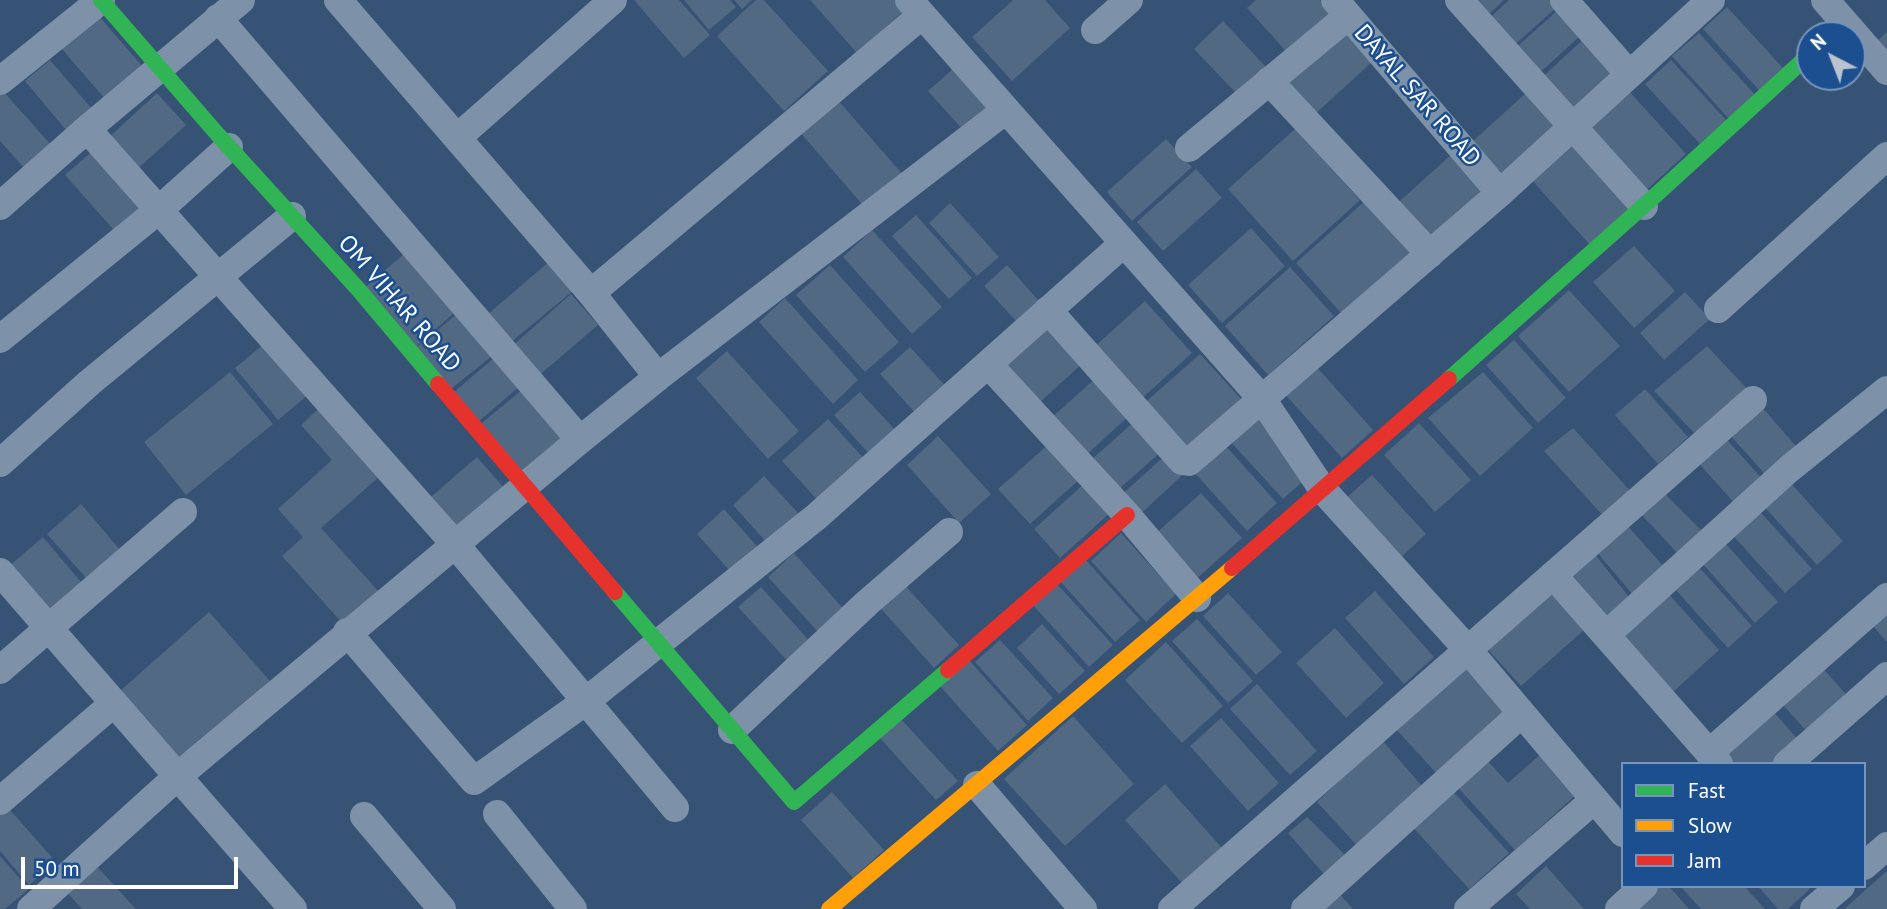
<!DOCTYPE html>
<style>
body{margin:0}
#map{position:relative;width:1887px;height:909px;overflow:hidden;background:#365274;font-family:"PT Sans",sans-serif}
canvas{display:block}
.legend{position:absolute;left:1621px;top:762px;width:245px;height:126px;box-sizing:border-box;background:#1b4f8f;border:2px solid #7695bc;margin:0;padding:9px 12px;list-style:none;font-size:21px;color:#fff}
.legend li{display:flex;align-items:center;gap:14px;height:35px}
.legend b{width:35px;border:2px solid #7695bc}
.north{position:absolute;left:1796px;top:21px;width:70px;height:70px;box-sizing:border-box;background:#1b4f8f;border:2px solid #7695bc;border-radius:50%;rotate:318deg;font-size:19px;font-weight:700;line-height:28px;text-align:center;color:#fff}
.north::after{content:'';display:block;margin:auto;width:24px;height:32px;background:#b9c2ce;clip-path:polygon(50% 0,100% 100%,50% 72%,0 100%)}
.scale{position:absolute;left:21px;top:857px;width:217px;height:32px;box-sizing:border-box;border:4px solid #fff;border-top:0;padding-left:9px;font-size:21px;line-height:24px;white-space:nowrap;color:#fff;-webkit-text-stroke:5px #1b4f8f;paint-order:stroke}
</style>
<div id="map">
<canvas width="1887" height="909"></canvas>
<ul class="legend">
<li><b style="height:9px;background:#30b455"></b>Fast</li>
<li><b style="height:9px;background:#ff9f0a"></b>Slow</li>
<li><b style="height:9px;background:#e5322d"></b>Jam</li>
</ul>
<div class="north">N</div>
<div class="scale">50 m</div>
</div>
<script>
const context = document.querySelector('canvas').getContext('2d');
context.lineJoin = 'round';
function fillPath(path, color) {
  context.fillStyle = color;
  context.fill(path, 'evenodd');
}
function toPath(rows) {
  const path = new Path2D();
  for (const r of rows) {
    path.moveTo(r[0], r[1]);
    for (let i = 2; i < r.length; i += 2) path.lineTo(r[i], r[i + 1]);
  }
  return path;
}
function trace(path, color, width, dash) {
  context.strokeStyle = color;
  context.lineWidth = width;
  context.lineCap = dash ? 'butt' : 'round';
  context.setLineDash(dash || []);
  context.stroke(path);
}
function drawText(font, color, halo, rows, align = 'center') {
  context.font = font + ' "PT Sans",sans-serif';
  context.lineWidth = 5;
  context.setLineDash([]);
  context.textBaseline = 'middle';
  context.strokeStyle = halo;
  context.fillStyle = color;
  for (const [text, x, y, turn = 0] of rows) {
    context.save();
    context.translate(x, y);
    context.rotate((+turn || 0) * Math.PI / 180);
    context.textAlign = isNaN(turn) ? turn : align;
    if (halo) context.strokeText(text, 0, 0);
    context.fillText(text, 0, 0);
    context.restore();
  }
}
fillPath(toPath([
 [634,0,679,0,710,35,684,58],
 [684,0,730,0,736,7,709,30],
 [734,0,752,0,742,9],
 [756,0,764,0,828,71,784,111,717,36],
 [810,0,898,0,906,9,857,53],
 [1013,0,1045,0,1070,28,1012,81,972,37],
 [1256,0,1320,0,1337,19,1293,59,1247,8],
 [1465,0,1504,0,1483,20],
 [1509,0,1551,0,1557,7,1510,49,1485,22],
 [1727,7,1783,68,1759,90,1703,29],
 [1558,10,1581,35,1534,78,1511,52],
 [98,15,143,67,106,100,61,48],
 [1223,21,1266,67,1237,94,1194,49],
 [1345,32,1372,62,1313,116,1286,85],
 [1887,32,1887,68,1869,48],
 [1699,33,1756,96,1730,120,1672,56],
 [1588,35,1619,70,1570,114,1539,80],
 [50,60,98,116,72,137,25,81],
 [1671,60,1726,120,1700,144,1645,84],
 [954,68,990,108,964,131,928,91],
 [3,91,53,147,27,171,0,141,0,93],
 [1629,91,1686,154,1643,193,1586,130],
 [1527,92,1558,126,1503,175,1472,142],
 [157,93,186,125,133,173,105,141],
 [836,98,905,177,867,210,799,131],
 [1295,129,1360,200,1293,261,1228,189],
 [1166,139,1192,167,1132,221,1107,192],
 [1572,140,1632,207,1590,245,1530,178],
 [97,147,151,208,120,237,65,175],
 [1453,153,1484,188,1422,243,1391,209],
 [1196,169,1222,198,1163,251,1137,222],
 [1367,199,1413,250,1342,314,1296,263],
 [950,203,999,257,977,276,929,223],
 [916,215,972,278,949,299,892,236],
 [1251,228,1285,266,1222,323,1188,285],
 [872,230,942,307,912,334,843,257],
 [413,246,462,306,412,350,361,291],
 [1634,246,1675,291,1634,328,1593,282],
 [550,261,574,290,504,348,481,320],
 [830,265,899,342,865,372,796,295],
 [1007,265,1039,301,1016,321,984,286],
 [1290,267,1334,316,1268,375,1225,326],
 [1569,290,1620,346,1569,392,1518,336],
 [1685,292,1710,319,1664,360,1640,333],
 [571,294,598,325,536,378,510,348],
 [785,298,858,380,833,404,759,322],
 [1145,301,1192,353,1139,401,1092,349],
 [464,308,498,351,446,393,412,351],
 [1050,322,1085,361,1038,404,1003,365],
 [271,338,314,390,278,420,235,368],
 [1514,340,1566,398,1538,423,1486,365],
 [1707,346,1751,393,1700,439,1654,391],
 [910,347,949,390,919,417,880,374],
 [502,351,527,380,478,422,453,393],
 [727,351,799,431,768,459,696,378],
 [1200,354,1241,399,1182,452,1141,406],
 [1314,364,1373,430,1342,458,1283,392],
 [230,372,273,424,186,495,144,442],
 [1483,372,1533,428,1480,476,1428,418],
 [1099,375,1132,413,1083,458,1049,420],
 [529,384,571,435,519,478,477,427],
 [1645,389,1688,437,1658,464,1615,415],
 [860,392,898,433,872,457,834,415],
 [327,401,388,469,321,528,381,594,345,626,282,556,303,537,278,509,332,460,301,425],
 [1761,406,1802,453,1771,481,1730,435],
 [1256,414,1310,475,1283,499,1228,439],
 [828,419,867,462,821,504,782,461],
 [1137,419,1164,449,1117,491,1090,461],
 [1419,423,1471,480,1435,512,1384,455],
 [1573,428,1634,495,1607,520,1544,451],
 [1721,433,1764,481,1737,506,1694,458],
 [938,436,991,494,959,523,907,465],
 [1050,443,1081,478,1030,524,998,489],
 [1224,444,1277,503,1247,531,1193,471],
 [1168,453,1186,472,1137,517,1119,497],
 [477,457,505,489,453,534,425,502],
 [1372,475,1426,534,1399,559,1345,499],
 [764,476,800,515,768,544,733,505],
 [1786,478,1843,541,1817,565,1760,502],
 [1086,482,1112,511,1060,558,1034,529],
 [1201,493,1242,538,1194,581,1153,536],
 [1664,493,1704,533,1679,555,1641,514],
 [81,504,121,551,88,580,47,534],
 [1755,506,1812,569,1785,593,1728,530],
 [724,509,762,552,735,577,697,534],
 [1625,523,1665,568,1633,595,1595,550],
 [1121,533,1176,594,1146,622,1091,561],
 [43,537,85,587,50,616,9,566],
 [1725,543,1778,602,1755,623,1702,563],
 [1592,551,1630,598,1603,625,1559,578],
 [794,553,847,613,822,636,768,577],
 [1084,558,1140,620,1115,642,1059,580],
 [1698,566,1752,626,1728,648,1674,588],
 [901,581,959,645,934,668,876,603],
 [1057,584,1113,645,1089,667,1033,605],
 [761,587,814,646,792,666,738,607],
 [1545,587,1584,630,1521,686,1482,643],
 [1375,591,1434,657,1404,684,1345,618],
 [1666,591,1719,650,1672,693,1619,634],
 [1228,593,1282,652,1256,675,1203,616],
 [1887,610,1887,642,1871,624],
 [209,612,270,681,181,760,120,691],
 [1197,619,1253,681,1228,703,1172,641],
 [1042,624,1085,671,1059,694,1017,648],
 [1335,628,1384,683,1346,718,1296,663],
 [1000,640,1053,698,1028,721,975,662],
 [1166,642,1223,706,1182,743,1125,680],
 [968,659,1027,725,998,751,939,685],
 [1462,662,1509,715,1440,777,1392,725],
 [1819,664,1853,702,1813,738,1779,701],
 [1257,684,1317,751,1290,775,1230,709],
 [1771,709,1803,745,1782,764,1733,764,1723,753],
 [1073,716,1134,784,1065,846,1004,779],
 [900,718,958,781,936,800,879,737],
 [1221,718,1279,783,1248,811,1190,746],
 [1382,740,1427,792,1363,852,1317,802],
 [1542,753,1578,793,1515,850,1453,782,1482,755,1508,783],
 [1165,784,1223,849,1183,884,1125,820],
 [1450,788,1509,853,1469,889,1410,824],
 [832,792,884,850,853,878,801,820],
 [3,802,56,862,29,885,0,851,0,804],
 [1307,817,1352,862,1331,882,1288,833],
 [0,856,29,889,5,909,0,909],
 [91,860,136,909,82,909,62,887],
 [1546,866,1584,909,1530,909,1516,894],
 [1887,871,1887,909,1844,909],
 [1652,886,1669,886,1689,909,1627,909],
 [1680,886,1744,886,1765,909,1701,909],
 [1758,886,1813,886,1788,909,1778,909],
 [1334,888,1353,909,1311,909]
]), '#526984');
trace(toPath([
 [338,0,591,293,658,377],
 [909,0,1262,399,1323,490,1469,651,1623,833],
 [1335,0,1500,193],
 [1459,0,1644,206],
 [1564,0,1629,74],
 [1825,0,1887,71],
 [218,18,580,440],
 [1095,30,1129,0],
 [0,81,101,0],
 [1269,81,1430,254],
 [87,129,454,543,675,808],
 [457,138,613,0],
 [1189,148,1348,16],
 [0,206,87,129,241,0],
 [591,293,922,15],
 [1718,309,1887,156],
 [1048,310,1182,461,1189,462,1500,193,1711,0],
 [0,339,160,209,229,147],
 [988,364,1127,515,1197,598],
 [0,463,89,383,292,216],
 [0,572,293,909],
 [1553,575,1719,764],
 [347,632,474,781,586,701,816,517,1124,243],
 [1606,635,1789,469,1887,390],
 [0,670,183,512],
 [732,730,867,603,949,532],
 [1709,753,1887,597],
 [1787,764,1887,676],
 [977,785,1083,909],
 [0,801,114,703],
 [497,814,573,909],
 [364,816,442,909],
 [1864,866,1887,846],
 [31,909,178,776,580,440,658,377,1006,110],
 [1172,909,1753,400],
 [1305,909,1521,714],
 [1468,909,1594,800],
 [1619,909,1644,886],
 [1814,909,1841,886]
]), '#7d92a8', 28);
trace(toPath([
 [101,0,219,136,358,289,438,384],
 [1449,379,1657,194,1810,54],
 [615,592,794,802,948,670]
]), '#30b455', 16);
trace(toPath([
 [829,909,1232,568]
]), '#ff9f0a', 16);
trace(toPath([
 [438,384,615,592],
 [1232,568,1449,379],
 [948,670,1127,515]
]), '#e5322d', 16);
drawText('24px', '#fff', '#1b4f8f', [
 ["DAYAL SAR ROAD",1417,96,49],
 ["OM VIHAR ROAD",399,304,49]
]);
</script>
